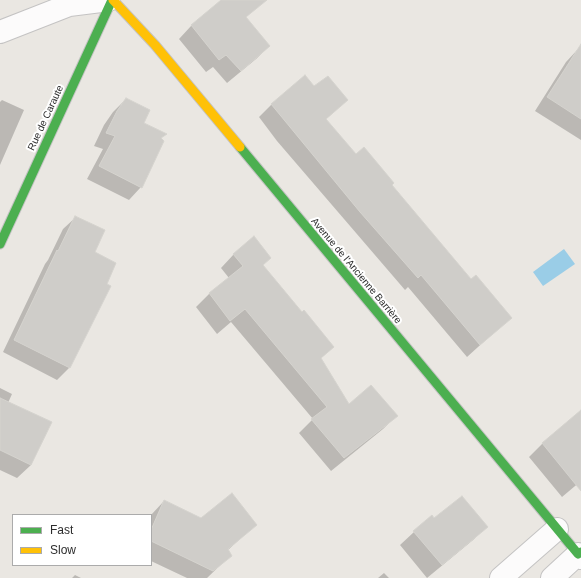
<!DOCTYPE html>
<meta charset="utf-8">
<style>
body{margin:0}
#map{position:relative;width:581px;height:578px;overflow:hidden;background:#eae7e2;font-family:Helvetica,sans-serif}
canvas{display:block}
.legend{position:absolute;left:12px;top:514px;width:140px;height:52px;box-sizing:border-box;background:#fff;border:1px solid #ababab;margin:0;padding:5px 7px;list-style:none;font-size:12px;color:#2c2c2c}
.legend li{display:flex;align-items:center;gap:8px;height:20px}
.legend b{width:20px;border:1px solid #ababab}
</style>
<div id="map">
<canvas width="581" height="578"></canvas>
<ul class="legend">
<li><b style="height:5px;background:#4caf50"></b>Fast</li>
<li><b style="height:5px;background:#ffc107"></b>Slow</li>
</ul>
</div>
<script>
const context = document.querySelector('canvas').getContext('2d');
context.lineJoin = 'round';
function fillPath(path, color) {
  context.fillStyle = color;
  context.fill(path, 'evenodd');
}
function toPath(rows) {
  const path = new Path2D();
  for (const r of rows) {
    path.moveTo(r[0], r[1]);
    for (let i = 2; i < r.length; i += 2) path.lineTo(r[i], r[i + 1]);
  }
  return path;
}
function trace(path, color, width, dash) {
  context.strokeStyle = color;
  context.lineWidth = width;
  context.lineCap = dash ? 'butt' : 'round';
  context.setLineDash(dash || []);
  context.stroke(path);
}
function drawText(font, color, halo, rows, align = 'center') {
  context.font = font + ' Helvetica,sans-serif';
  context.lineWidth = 4;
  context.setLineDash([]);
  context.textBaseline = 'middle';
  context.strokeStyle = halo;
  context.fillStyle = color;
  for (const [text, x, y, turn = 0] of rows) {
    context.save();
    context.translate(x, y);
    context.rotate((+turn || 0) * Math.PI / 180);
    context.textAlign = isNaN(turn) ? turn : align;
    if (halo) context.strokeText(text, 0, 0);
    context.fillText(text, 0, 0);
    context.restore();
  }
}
fillPath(toPath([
 [564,249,575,264,543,286,533,272]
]), '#9acde7');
fillPath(toPath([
 [222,0,246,0,254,9,245,18,269,46,256,59,227,83,213,67,206,72,179,39,191,26],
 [579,48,581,50,581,140,535,111,566,62],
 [305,77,314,87,347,100,325,120,356,155,391,185,471,281,510,318,467,357,408,287,405,290,277,141,259,117,271,105],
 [126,99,143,123,160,138,141,187,129,200,87,179,103,149,94,146,104,125,113,112],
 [2,100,24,110,0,165,0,102],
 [76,217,93,253,105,284,110,286,69,368,57,380,3,352,45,264,48,260,63,229],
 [234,254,262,265,302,313,333,347,320,359,348,406,396,416,383,429,331,471,299,433,313,419,231,322,217,334,196,307,209,294,229,278,221,268],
 [0,388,12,394,8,403,50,423,31,465,17,478,0,470],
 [573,418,581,428,581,481,562,497,529,457,542,444],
 [164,501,201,519,255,525,228,550,231,555,207,578,187,578,151,561,151,515],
 [434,520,486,527,473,540,427,578,400,545,414,532],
 [384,573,389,578,378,578],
 [75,575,81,578,72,578]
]), '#0003');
const building = toPath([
 [221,0,267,0,246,17,270,46,241,71,226,55,219,60,191,25,221,0],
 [581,44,581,119,547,97,581,44],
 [305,75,314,86,328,76,348,100,326,119,356,154,364,147,394,183,392,185,471,279,476,275,512,318,480,345,421,275,418,278,360,212,271,104,305,75],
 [126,98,150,110,144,123,167,134,161,138,164,141,142,188,99,166,115,136,106,133,117,111,126,98],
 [75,216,105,230,95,252,116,263,107,284,111,286,70,368,14,340,57,250,58,251,75,216],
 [254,236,271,258,263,265,302,312,304,310,334,347,321,358,349,404,371,385,398,416,344,458,311,419,327,407,245,309,230,321,209,293,243,266,233,254,254,236],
 [0,398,52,422,31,465,0,450,0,398],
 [581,410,581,491,542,443,581,410],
 [232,493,257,525,228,549,232,556,213,571,151,541,151,530,164,500,201,518,232,493],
 [462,496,488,527,442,565,413,531,432,515,434,518,462,496]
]);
fillPath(building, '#cfcdc9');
trace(building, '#d5d3ce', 1);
const street = toPath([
 [0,32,69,5,109,0],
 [501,578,557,529],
 [552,578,578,554,581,558]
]);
const fast = toPath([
 [240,147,578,554,581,552],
 [0,244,112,0]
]);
const slow = toPath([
 [113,0,155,45,240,147]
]);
trace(street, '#c4c3c3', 24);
trace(fast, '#c4c3c3', 11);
trace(slow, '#c4c3c3', 11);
trace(street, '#fcfbfb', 22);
trace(fast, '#4caf50', 9);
trace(slow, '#ffc107', 9);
drawText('10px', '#2c2c2c', '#fff', [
 ["Rue de Caraute",46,118,-65],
 ["Avenue de l'Ancienne Barrière",356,271,50]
]);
</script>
